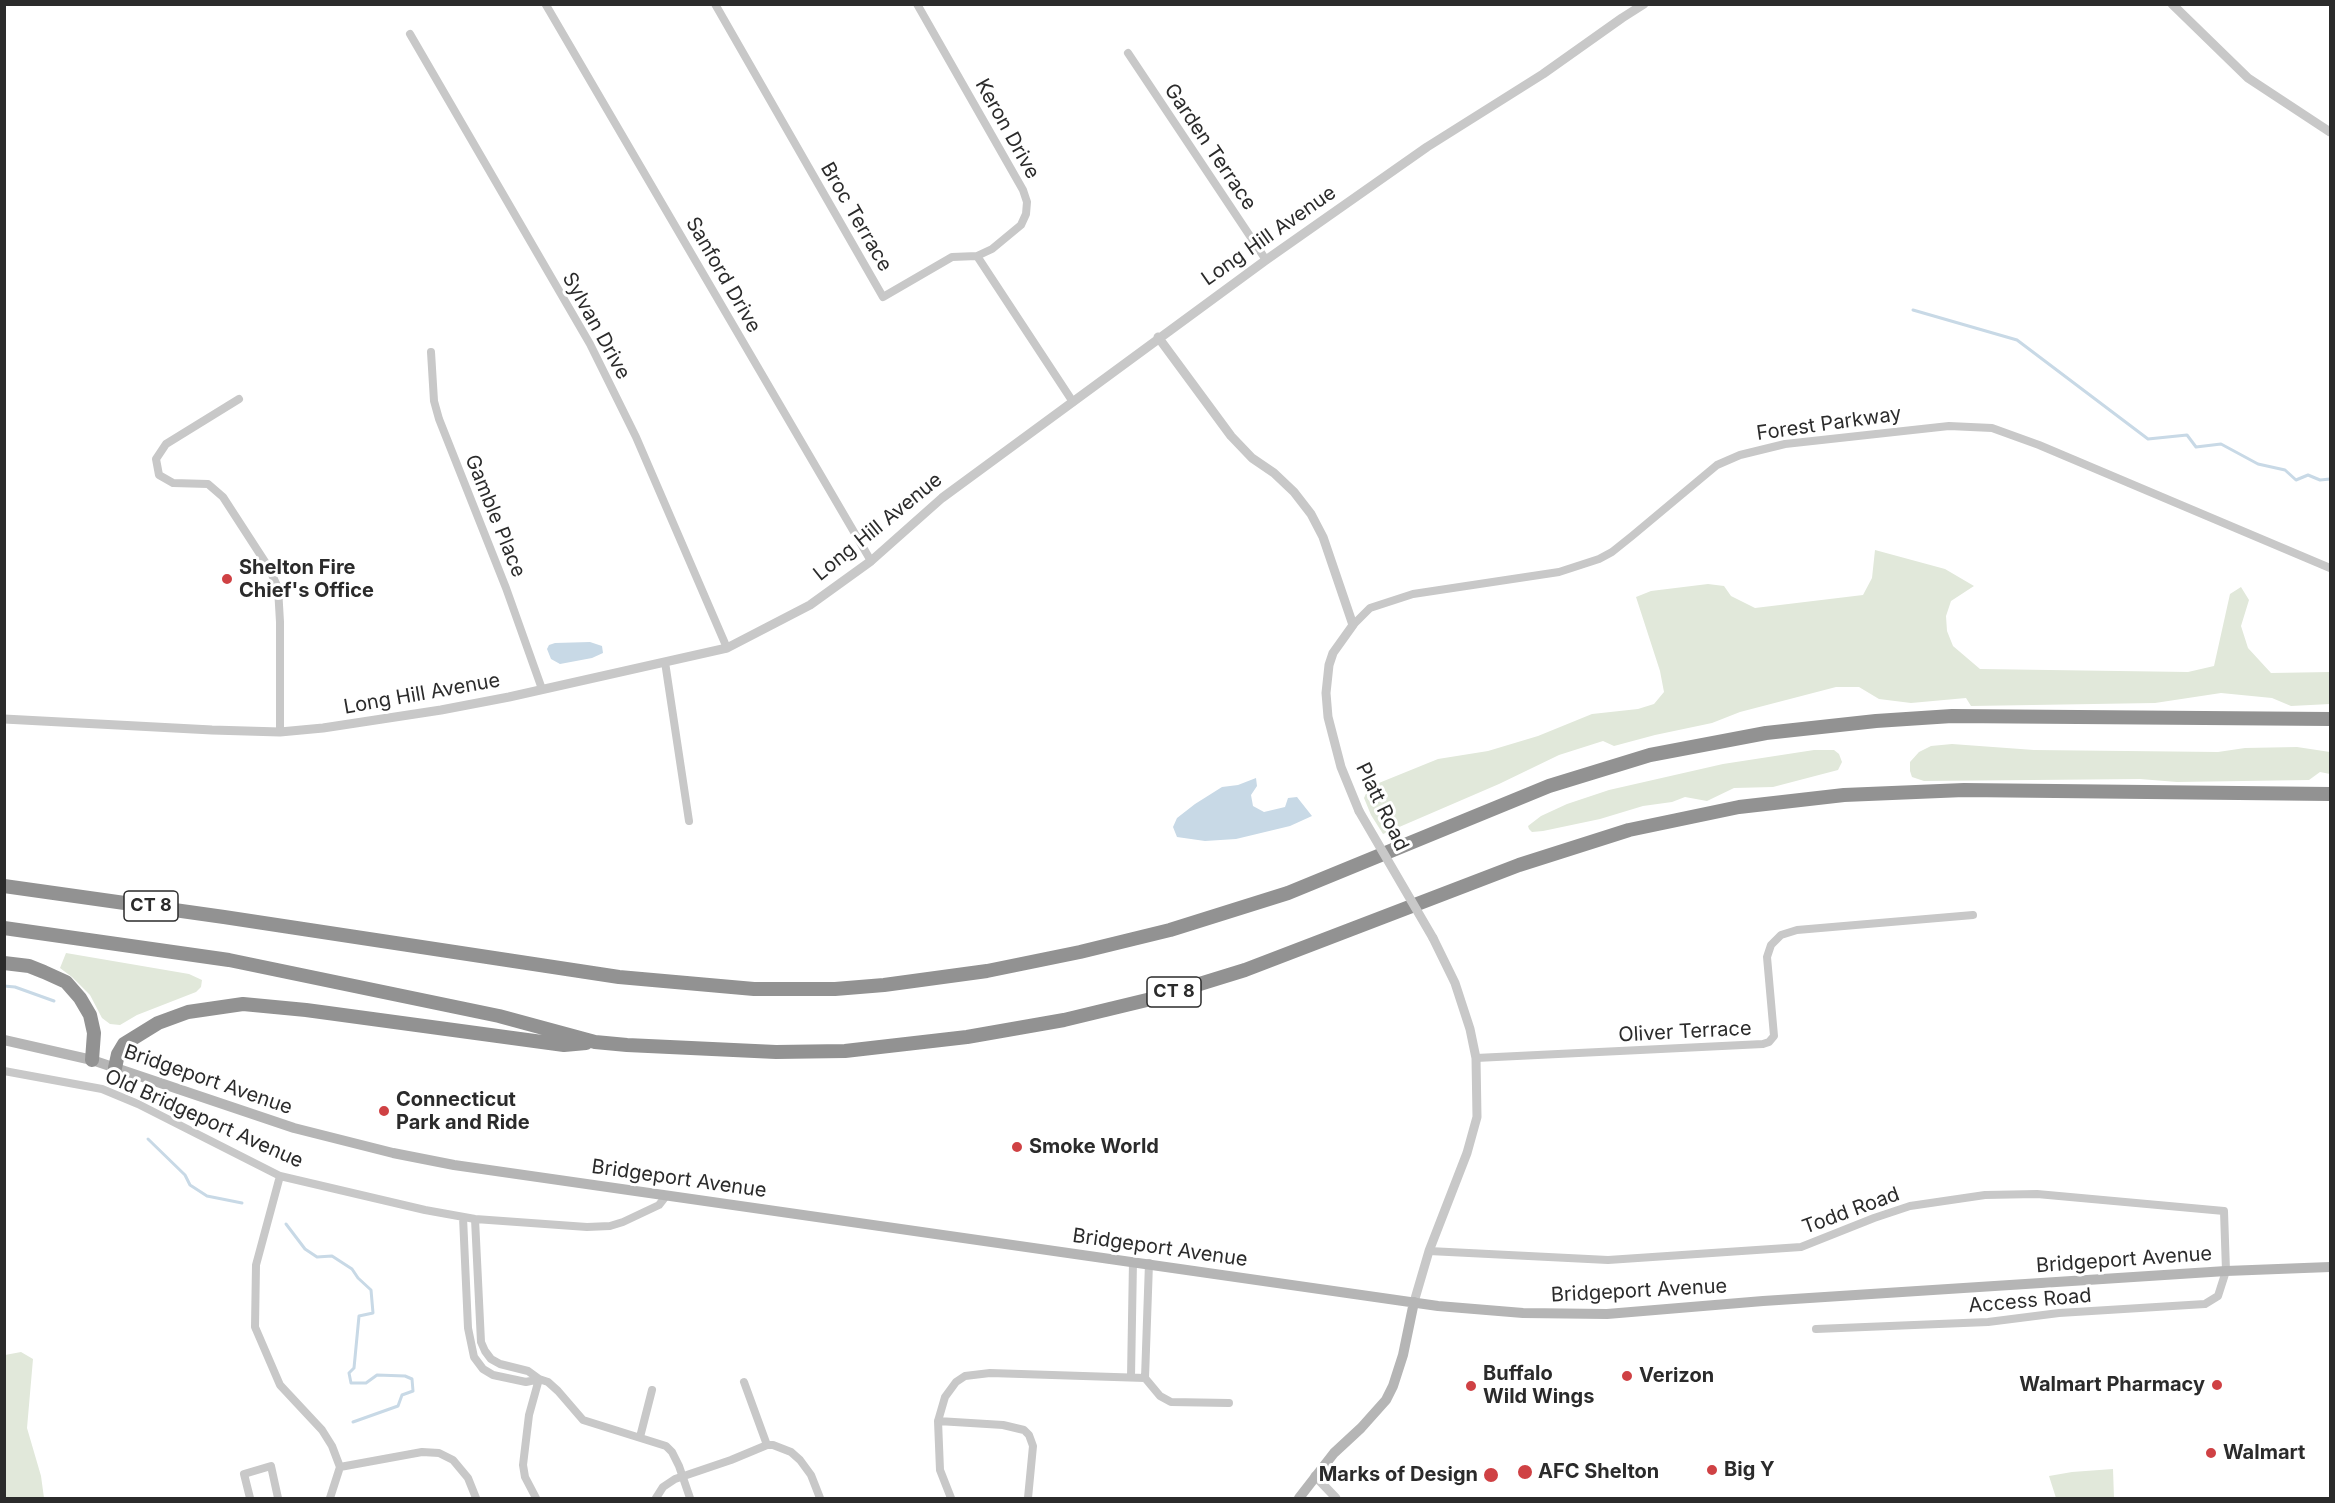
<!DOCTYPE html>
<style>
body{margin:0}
#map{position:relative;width:2335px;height:1503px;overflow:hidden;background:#fff;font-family:Inter,sans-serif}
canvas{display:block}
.frame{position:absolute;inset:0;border:6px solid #2b2b2b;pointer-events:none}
</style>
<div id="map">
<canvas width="2335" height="1503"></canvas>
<div class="frame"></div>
</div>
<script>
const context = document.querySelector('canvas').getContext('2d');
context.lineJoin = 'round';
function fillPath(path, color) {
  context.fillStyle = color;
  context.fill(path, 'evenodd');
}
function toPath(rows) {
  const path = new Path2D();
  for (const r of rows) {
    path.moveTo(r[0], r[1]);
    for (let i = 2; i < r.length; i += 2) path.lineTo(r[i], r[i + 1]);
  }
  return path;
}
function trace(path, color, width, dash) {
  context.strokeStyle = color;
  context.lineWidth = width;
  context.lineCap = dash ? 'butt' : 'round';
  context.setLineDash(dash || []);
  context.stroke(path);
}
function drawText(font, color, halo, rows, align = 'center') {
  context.font = font + ' Inter,sans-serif';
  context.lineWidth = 6;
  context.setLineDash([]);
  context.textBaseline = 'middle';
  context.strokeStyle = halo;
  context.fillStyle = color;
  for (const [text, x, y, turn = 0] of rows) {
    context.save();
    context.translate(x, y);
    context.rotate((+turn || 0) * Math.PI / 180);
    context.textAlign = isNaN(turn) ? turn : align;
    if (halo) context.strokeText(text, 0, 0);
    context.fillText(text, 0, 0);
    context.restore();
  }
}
fillPath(toPath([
 [1875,550,1945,569,1974,586,1951,601,1946,616,1947,631,1953,646,1980,669,2188,672,2214,666,2230,594,2241,587,2249,600,2241,626,2248,648,2271,673,2330,672,2330,704,2291,706,2272,698,2221,693,2155,703,1971,706,1966,698,1911,703,1879,699,1859,687,1836,687,1740,712,1712,723,1655,735,1614,746,1603,741,1559,755,1499,784,1383,834,1371,815,1364,798,1369,787,1438,759,1488,751,1538,736,1592,714,1638,709,1654,704,1664,692,1660,671,1636,597,1651,591,1708,584,1724,586,1731,596,1755,608,1863,595,1872,578],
 [1952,744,2034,750,2218,752,2245,748,2297,747,2330,752,2330,774,2320,772,2309,780,2177,782,2140,779,1924,781,1912,777,1910,771,1910,762,1919,752,1931,746],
 [1814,750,1834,750,1839,754,1842,762,1838,770,1773,787,1734,788,1707,801,1685,797,1672,802,1643,806,1600,819,1543,831,1532,832,1529,829,1528,826,1541,816,1567,804,1609,790,1723,764],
 [66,953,189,974,202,980,201,987,196,992,137,1015,120,1025,110,1024,102,1018,90,995,72,977,60,968],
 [21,1352,33,1359,27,1428,41,1476,44,1498,5,1498,5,1355],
 [2113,1469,2114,1498,2056,1498,2049,1476,2072,1472]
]), '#e1e8da');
fillPath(toPath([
 [590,642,602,646,603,653,592,658,560,664,551,659,547,649,549,645,555,643],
 [1256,778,1257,786,1251,795,1253,806,1264,812,1285,807,1288,798,1297,797,1312,816,1290,826,1236,839,1205,841,1177,837,1173,827,1177,818,1195,804,1222,787,1238,785]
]), '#c8d9e6');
trace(toPath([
 [1913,310,2017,340,2148,439,2187,435,2196,447,2221,444,2258,464,2285,470,2296,480,2308,475,2320,480,2330,479],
 [4,986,15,987,54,1001],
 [148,1139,185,1175,190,1185,207,1196,242,1203],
 [286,1224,305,1249,317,1257,332,1256,352,1269,358,1278,371,1290,373,1313,359,1316,354,1368,349,1373,351,1383,366,1383,377,1375,405,1376,412,1379,413,1391,402,1395,398,1406,353,1422]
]), '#c8d9e6', 3);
trace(toPath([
 [715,4,883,297,952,257,977,256,992,249,1021,225,1026,214,1027,202,1023,190,917,4],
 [546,5,871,561],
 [410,34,590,344,636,437,727,648],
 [1128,53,1266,260],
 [977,256,1073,402],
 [431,352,434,401,439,419,506,588,542,689],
 [239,399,166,444,156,459,159,475,173,483,208,484,223,497,269,568,278,588,280,622,280,732],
 [1353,625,1370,608,1413,594,1559,572,1599,559,1612,552,1632,536,1717,465,1740,455,1785,444,1949,426,1992,428,2039,445,2330,568],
 [665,662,689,821],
 [1476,1058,1763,1044,1769,1042,1774,1036,1767,957,1771,945,1781,935,1797,930,1973,915],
 [4,1071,102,1089,138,1104,280,1176,425,1210,475,1219,587,1227,610,1226,623,1222,659,1205,666,1196],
 [280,1176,256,1265,255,1327,280,1385,322,1430,332,1446,340,1467,330,1498],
 [463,1217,468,1328,474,1357,483,1369,493,1375,526,1382,539,1379],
 [475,1219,481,1342,485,1351,491,1359,500,1364,528,1371,539,1379],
 [1429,1251,1608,1260,1801,1247,1874,1218,1910,1206,1985,1195,2037,1194,2224,1211,2226,1271,2218,1296,2205,1304,2059,1313,1988,1322,1816,1329],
 [1149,1263,1145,1378,1160,1396,1171,1402,1229,1403],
 [1131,1377,1133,1261],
 [744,1382,767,1445],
 [938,1421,1003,1425,1024,1430,1029,1435,1033,1446,1028,1498],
 [640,1437,652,1390],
 [340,1467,422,1452,439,1453,453,1460,468,1478,476,1498],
 [250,1498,244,1474,271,1466,278,1498],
 [536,1498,525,1477,523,1465,529,1415,539,1379,548,1382,558,1391,583,1420,666,1446,672,1452,679,1466,690,1498],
 [656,1498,663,1487,675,1479,731,1460,767,1445,773,1445,791,1452,800,1460,811,1475,820,1498],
 [951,1498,940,1470,938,1421,945,1397,956,1382,965,1376,990,1373,1145,1378]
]), '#c8c8c8', 8);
trace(toPath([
 [2172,4,2248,78,2330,132],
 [1158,337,1231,436,1252,458,1274,473,1294,492,1311,514,1323,537,1353,625,1333,653,1329,665,1326,693,1328,717,1341,767,1359,811],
 [4,719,212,730,280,732,323,728,441,710,509,697,727,648,810,605,871,561,942,498,1266,260,1427,147,1543,74,1622,18,1644,4],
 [1414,1302,1429,1251,1467,1153,1477,1117,1476,1058,1470,1029,1455,983,1433,938],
 [1315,1476,1336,1498]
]), '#c8c8c8', 9);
trace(toPath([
 [4,1040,92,1060,294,1128,393,1153,454,1165,1438,1306,1523,1313,1607,1314,1763,1301,2226,1271,2330,1267],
 [1299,1498,1334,1453,1361,1428,1386,1400,1393,1386,1403,1355,1414,1302]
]), '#b5b5b5', 10);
trace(toPath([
 [4,886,224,917,619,977,754,989,835,989,884,985,987,971,1080,952,1170,930,1288,893,1549,786,1650,755,1766,733,1876,721,1952,716,2330,719],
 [4,928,229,960,499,1016,595,1042,627,1045,776,1052,845,1051,967,1037,1064,1020,1151,999,1245,970,1519,865,1629,830,1739,807,1844,795,1964,790,2330,794],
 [4,963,29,966,44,972,66,982,80,998,90,1015,94,1033,92,1060],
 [115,1068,118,1054,124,1044,158,1023,188,1012,243,1004,306,1010,564,1045,586,1043]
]), '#929292', 14);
trace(toPath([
 [1359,811,1433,938]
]), '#c8c8c8', 9);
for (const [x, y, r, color] of [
 [227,579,6,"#cf4144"],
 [384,1111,6,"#cf4144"],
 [1017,1147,6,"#cf4144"],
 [1627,1376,6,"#cf4144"],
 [2217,1385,6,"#cf4144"],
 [1471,1386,6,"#cf4144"],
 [2211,1453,6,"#cf4144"],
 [1712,1470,6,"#cf4144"],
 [1525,1472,8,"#cf4144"],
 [1491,1475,8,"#cf4144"]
]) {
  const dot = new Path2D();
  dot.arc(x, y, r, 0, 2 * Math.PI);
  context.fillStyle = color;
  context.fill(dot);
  trace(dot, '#fff', 2);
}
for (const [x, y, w] of [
 [151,906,54],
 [1174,992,54]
]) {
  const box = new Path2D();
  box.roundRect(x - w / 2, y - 15, w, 30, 4.5);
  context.fillStyle = '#fff';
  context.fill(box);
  trace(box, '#2b2b2b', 1.5);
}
drawText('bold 18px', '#2b2b2b', null, [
 ["CT 8",151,906],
 ["CT 8",1174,992]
]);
drawText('20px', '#2b2b2b', '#fff', [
 ["Keron Drive",1007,129,61],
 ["Garden Terrace",1210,147,56],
 ["Broc Terrace",856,217,60],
 ["Long Hill Avenue",1269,236,-35],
 ["Sanford Drive",723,275,60],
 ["Sylvan Drive",596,326,61],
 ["Forest Parkway",1829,424,-8],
 ["Gamble Place",495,516,68],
 ["Long Hill Avenue",878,527,-39],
 ["Long Hill Avenue",422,694,-10],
 ["Platt Road",1382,807,64],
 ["Oliver Terrace",1685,1032,-3],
 ["Bridgeport Avenue",208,1080,19],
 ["Old Bridgeport Avenue",204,1119,24],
 ["Bridgeport Avenue",679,1179,8],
 ["Todd Road",1851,1211,-20],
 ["Bridgeport Avenue",1160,1248,8],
 ["Bridgeport Avenue",2124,1260,-4],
 ["Bridgeport Avenue",1639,1291,-3],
 ["Access Road",2030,1301,-5]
]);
drawText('bold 20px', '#2b2b2b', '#fff', [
 ["Shelton Fire",239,568],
 ["Chief's Office",239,591],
 ["Connecticut",396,1100],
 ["Park and Ride",396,1123],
 ["Smoke World",1029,1147],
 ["Buffalo",1483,1374],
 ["Wild Wings",1483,1397],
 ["Verizon",1639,1376],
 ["Walmart Pharmacy",2205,1385,"right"],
 ["Walmart",2223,1453],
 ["Big Y",1724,1470],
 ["AFC Shelton",1538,1472],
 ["Marks of Design",1478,1475,"right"]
], 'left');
</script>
